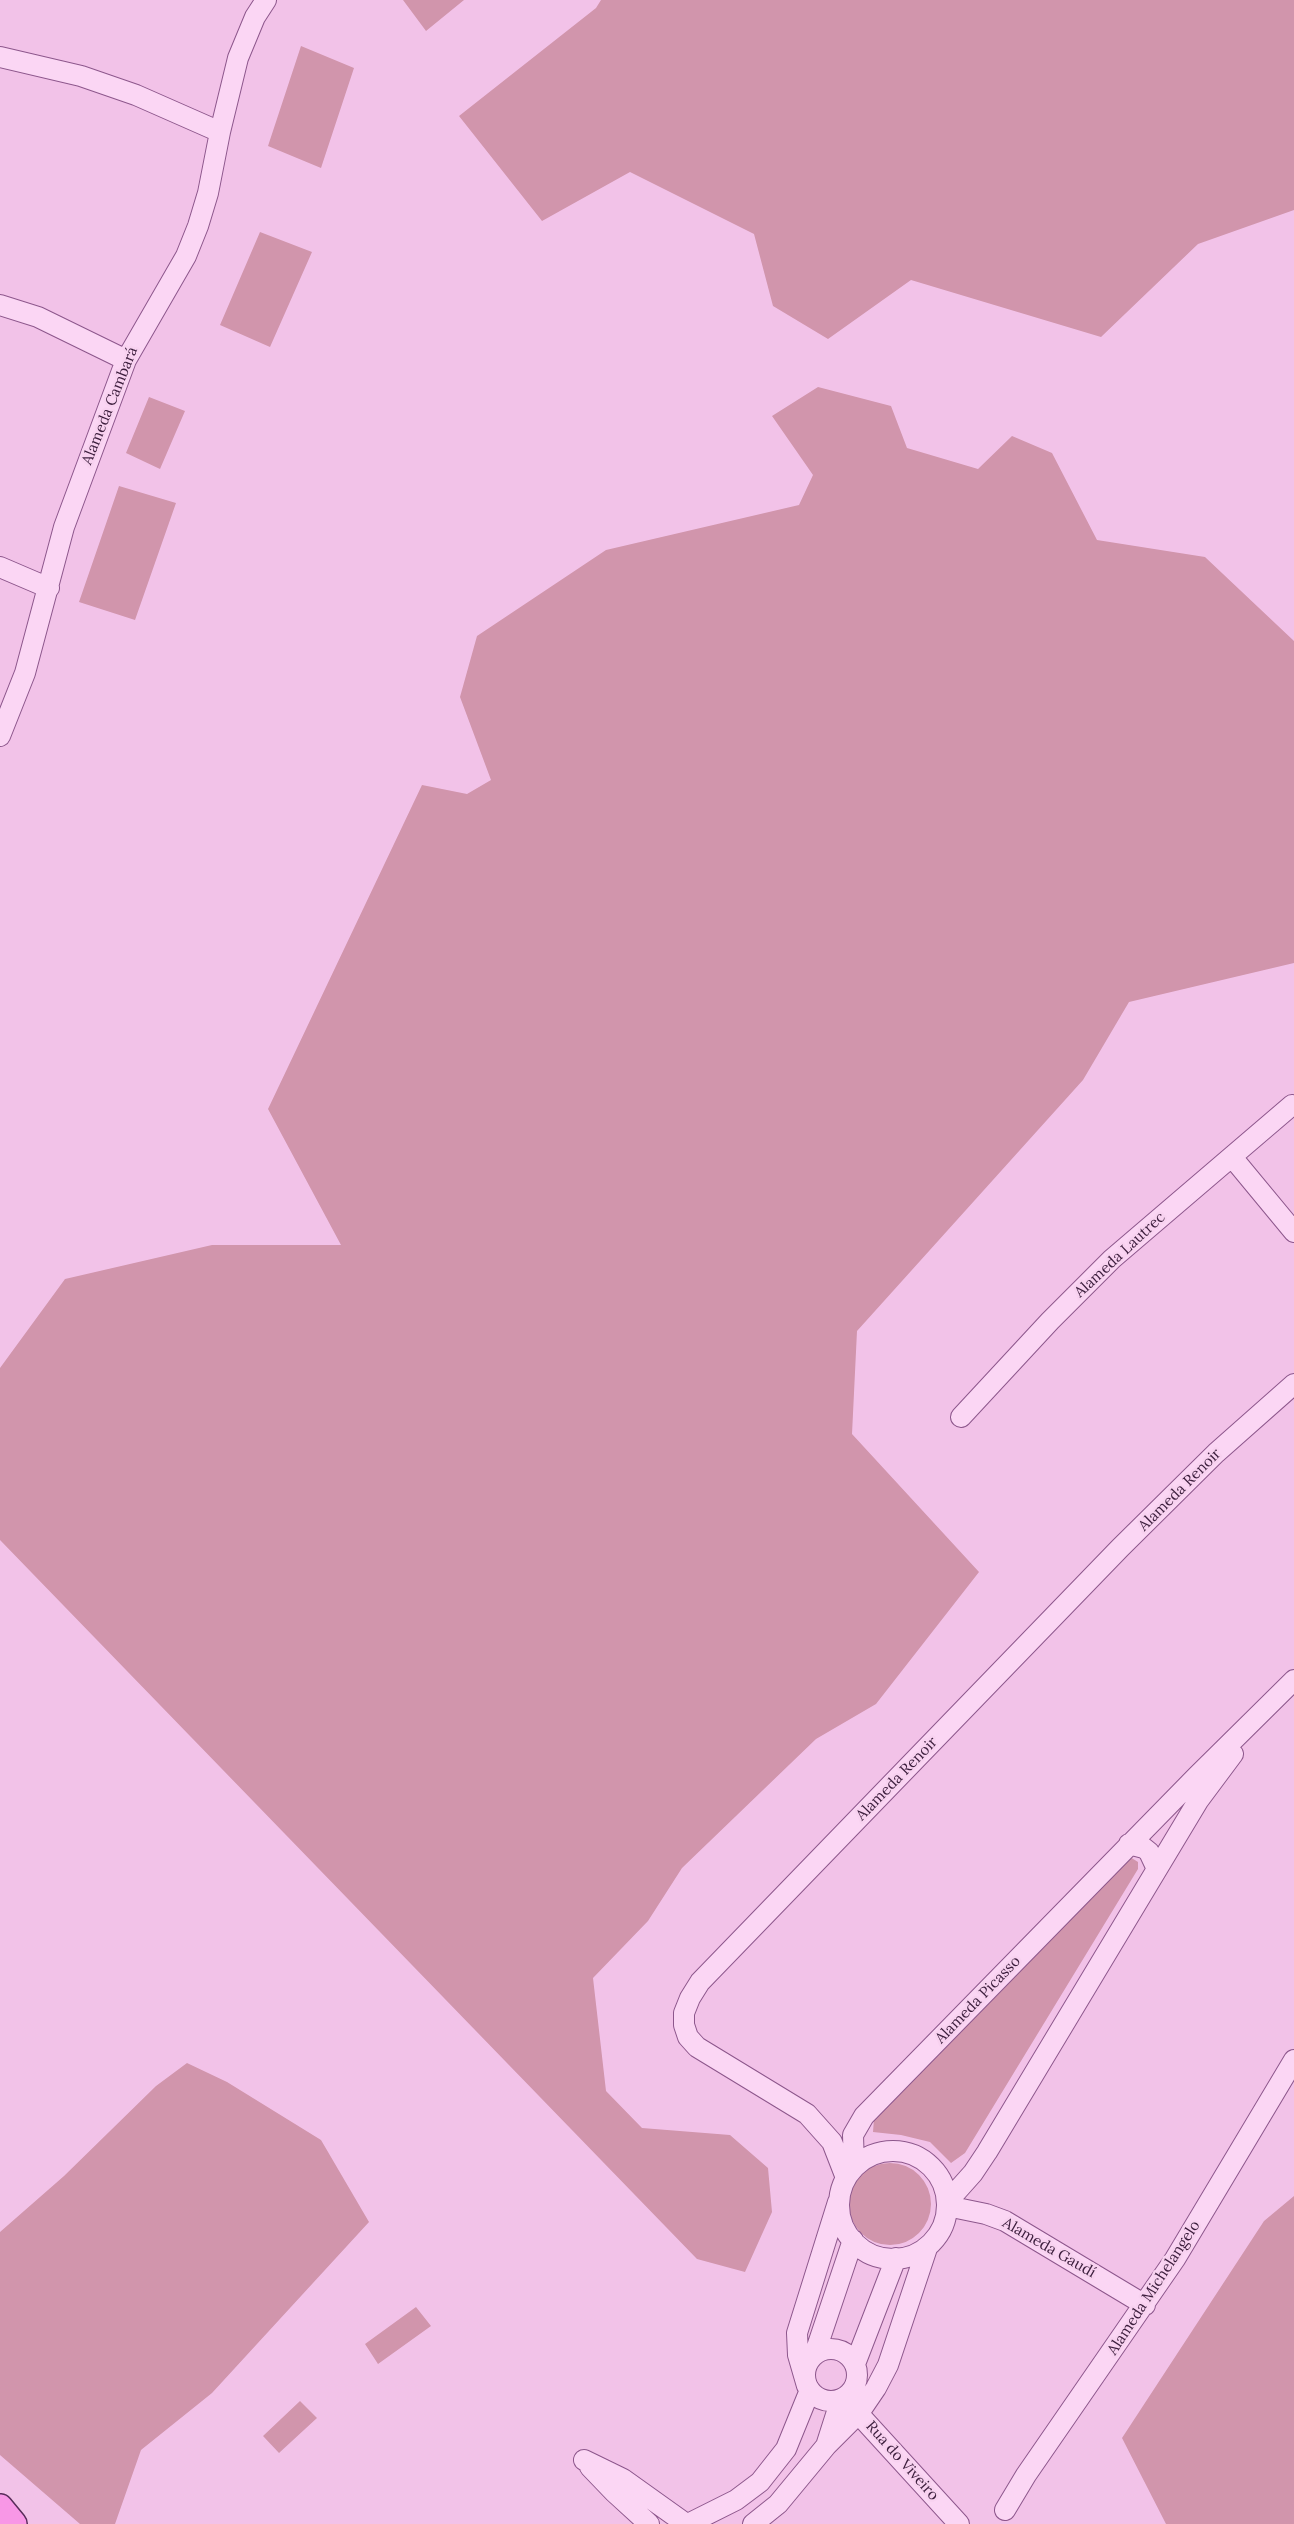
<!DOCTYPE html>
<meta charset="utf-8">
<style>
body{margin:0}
canvas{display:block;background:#f2c2e8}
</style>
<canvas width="1294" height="2524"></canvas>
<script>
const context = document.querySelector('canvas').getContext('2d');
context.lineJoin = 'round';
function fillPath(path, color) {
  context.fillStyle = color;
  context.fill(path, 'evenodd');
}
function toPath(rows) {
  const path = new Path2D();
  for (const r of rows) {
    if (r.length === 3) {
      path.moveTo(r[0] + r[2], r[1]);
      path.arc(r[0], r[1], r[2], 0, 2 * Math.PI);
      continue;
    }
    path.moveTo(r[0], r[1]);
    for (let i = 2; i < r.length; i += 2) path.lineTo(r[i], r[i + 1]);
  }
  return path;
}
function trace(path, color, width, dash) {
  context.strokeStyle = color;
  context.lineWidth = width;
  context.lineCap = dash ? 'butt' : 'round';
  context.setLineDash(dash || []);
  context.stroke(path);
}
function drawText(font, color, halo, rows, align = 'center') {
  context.font = font + ' Lora,serif';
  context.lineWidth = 5;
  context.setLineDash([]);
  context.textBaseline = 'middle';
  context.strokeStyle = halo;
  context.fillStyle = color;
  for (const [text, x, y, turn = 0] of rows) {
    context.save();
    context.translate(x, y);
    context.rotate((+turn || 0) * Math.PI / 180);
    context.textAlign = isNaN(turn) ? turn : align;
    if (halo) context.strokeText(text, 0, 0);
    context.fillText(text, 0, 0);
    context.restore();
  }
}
fillPath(toPath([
 [403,0,464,0,426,31],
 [601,0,1294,0,1294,210,1198,244,1101,337,911,280,828,339,773,306,754,234,630,172,542,221,459,116,596,8],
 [301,46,354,68,321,168,268,146],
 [260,232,312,252,270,347,220,325],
 [818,387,891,406,907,448,978,469,1012,436,1052,453,1097,540,1205,557,1294,641,1294,963,1129,1002,1083,1080,857,1331,852,1434,979,1572,876,1704,816,1739,682,1868,648,1921,593,1978,606,2091,642,2128,730,2135,768,2168,772,2212,745,2272,697,2259,0,1540,0,1368,65,1279,212,1245,341,1245,268,1109,422,785,467,794,491,780,460,697,477,636,606,550,799,505,813,475,772,416],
 [149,397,185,411,160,469,126,453],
 [119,486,176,503,135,620,79,602],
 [1130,1857,1138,1862,1138,1869,965,2153,951,2163,930,2142,901,2135,873,2132,874,2119],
 [187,2063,227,2082,321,2140,369,2222,212,2393,141,2450,115,2524,80,2524,0,2455,0,2232,64,2176,156,2086],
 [890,2204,41],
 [1294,2196,1294,2524,1166,2524,1122,2438,1264,2221],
 [416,2307,431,2326,378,2364,365,2344],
 [300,2401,317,2418,279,2453,263,2436]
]), '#d195ac');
const minor = toPath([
 [0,57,81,76,136,95,220,132],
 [0,305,38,317,126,360],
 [0,567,49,588],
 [0,736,25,673,64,527,126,360,186,256,198,226,208,193,220,132,238,58,255,17,266,0],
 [1232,1157,1294,1232],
 [961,1417,1050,1321,1112,1259,1292,1105],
 [1129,1844,1144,1848,1149,1852,1157,1869],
 [893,2205,54],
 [854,2167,853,2135,864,2116,1197,1776,1294,1680],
 [846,2178,832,2142,807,2114,697,2047,688,2037,684,2025,684,2013,690,1998,700,1982,1120,1548,1216,1453,1294,1384],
 [948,2201,973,2173,987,2152,1198,1801,1233,1754],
 [947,2206,986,2214,1005,2221,1145,2305],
 [831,2375,26],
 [815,2353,853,2240],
 [855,2364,896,2258],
 [807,2386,798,2355,797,2333,838,2202],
 [844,2398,959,2524],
 [826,2446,859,2413,876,2388,888,2365,927,2248],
 [584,2460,623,2479,686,2524],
 [590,2467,614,2492,649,2524],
 [1005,2510,1026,2475,1175,2259,1294,2060],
 [688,2524,736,2500,760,2482,786,2449,810,2390],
 [753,2524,778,2504,826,2446,841,2399]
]);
const major = toPath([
 [0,2507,14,2524]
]);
trace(minor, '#8d578c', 22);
trace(major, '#592c5b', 28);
trace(minor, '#fbd6f4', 20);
trace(major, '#f897e6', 25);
drawText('15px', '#3b1d3c', '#f8d2f0', [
 ["Alameda Cambará",110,406,-68],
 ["Alameda Lautrec",1120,1255,-43],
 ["Alameda Renoir",1180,1490,-45],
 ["Alameda Renoir",897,1779,-46],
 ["Alameda Picasso",978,2000,-46],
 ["Alameda Gaudí",1049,2248,30],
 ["Alameda Michelangelo",1154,2288,-57],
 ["Rua do Viveiro",902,2461,48]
]);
</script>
